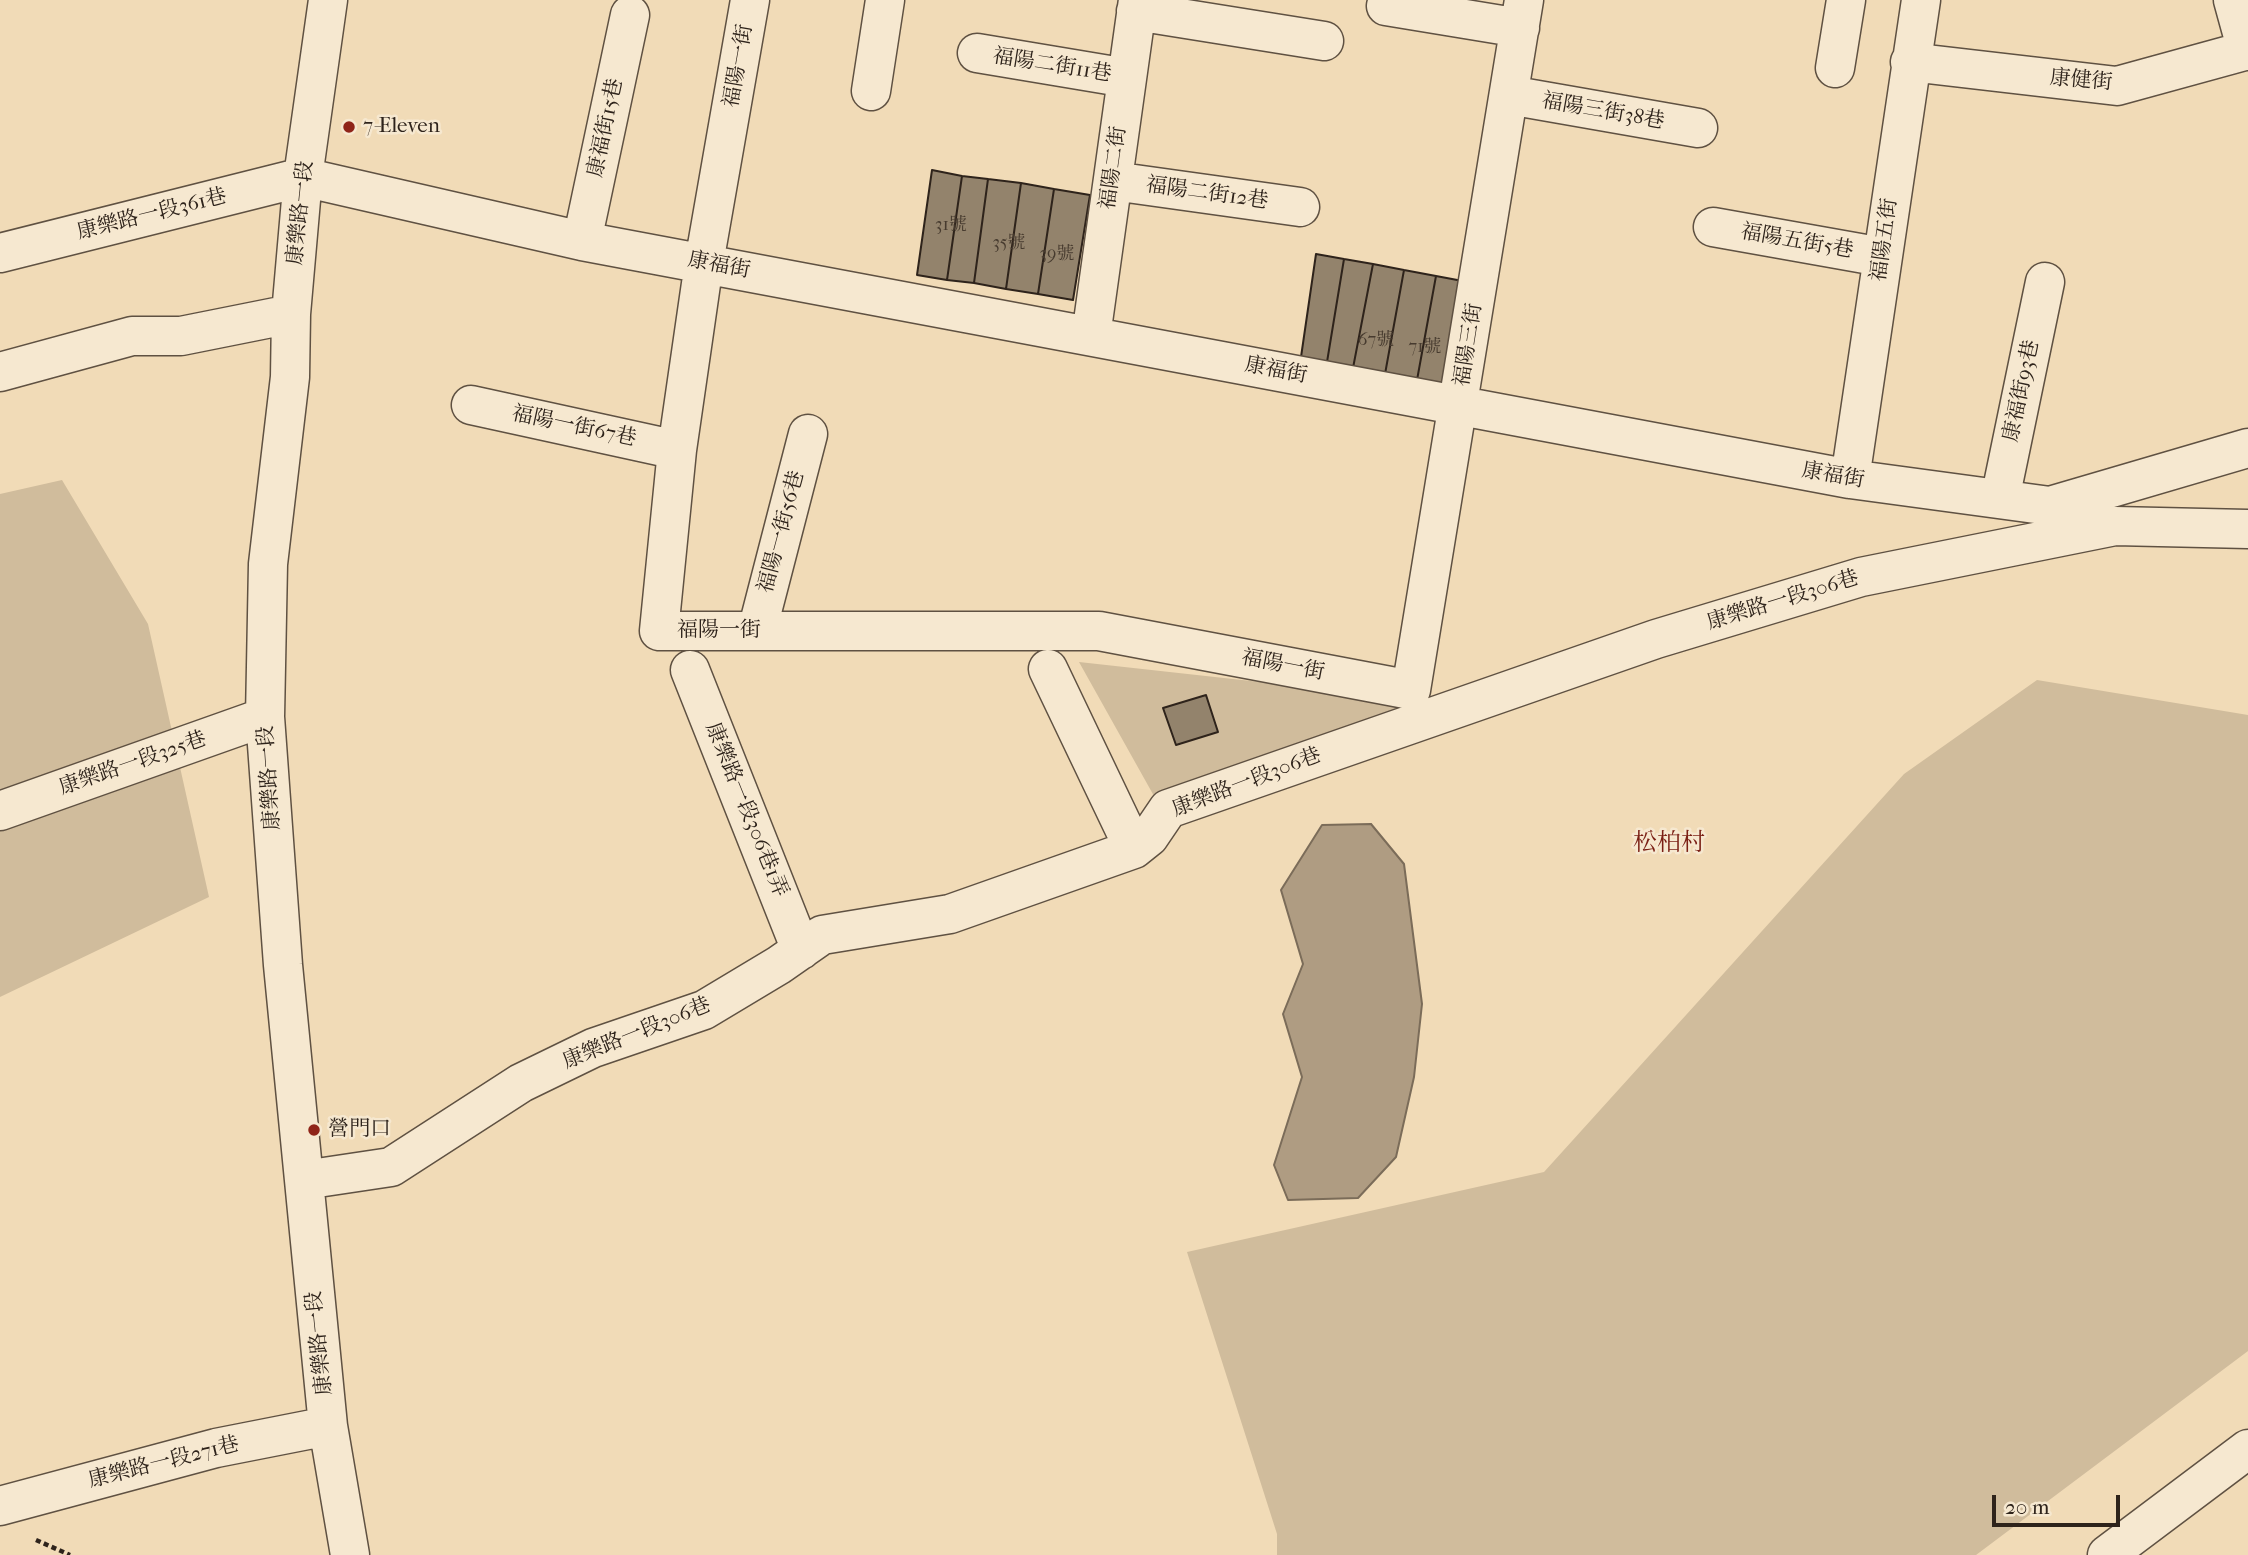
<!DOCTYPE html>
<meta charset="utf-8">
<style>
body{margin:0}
#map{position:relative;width:2248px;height:1555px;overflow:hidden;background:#f1dbb7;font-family:"IM FELL French Canon",serif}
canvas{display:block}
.scale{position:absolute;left:1992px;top:1495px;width:128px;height:32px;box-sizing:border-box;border:4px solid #2e231b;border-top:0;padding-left:9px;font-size:21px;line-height:24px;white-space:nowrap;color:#2e231b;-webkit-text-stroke:5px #f6e8d0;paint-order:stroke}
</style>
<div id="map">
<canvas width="2248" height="1555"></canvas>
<div class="scale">20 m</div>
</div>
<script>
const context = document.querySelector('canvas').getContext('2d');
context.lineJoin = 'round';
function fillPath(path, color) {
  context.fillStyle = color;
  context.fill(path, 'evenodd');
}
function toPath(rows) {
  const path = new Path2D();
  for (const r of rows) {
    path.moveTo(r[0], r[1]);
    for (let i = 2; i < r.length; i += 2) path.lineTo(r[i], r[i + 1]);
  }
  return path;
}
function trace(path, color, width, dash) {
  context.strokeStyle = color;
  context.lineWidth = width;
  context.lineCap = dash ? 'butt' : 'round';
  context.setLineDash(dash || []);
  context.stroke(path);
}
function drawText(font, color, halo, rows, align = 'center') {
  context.font = font + ' "IM FELL French Canon","Noto Serif TC",serif';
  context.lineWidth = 5;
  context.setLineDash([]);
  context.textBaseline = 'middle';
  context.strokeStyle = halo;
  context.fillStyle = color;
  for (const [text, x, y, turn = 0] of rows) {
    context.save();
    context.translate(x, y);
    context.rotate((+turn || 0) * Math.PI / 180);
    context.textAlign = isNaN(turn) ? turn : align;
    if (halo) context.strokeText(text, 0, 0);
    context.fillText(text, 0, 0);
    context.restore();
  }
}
fillPath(toPath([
 [62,480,148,624,209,897,0,997,0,494],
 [1079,662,1405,698,1411,713,1154,796],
 [2037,680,2248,715,2248,1351,1976,1555,1277,1555,1277,1534,1187,1252,1544,1172,1904,774]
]), '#d0bc9c');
const water = toPath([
 [1371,824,1404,864,1422,1004,1414,1077,1396,1157,1358,1198,1288,1200,1274,1165,1302,1077,1283,1014,1303,964,1281,890,1322,825,1371,824]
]);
fillPath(water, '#af9c82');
trace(water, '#7b6c59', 2);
const building = toPath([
 [932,170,962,176,947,280,917,275,932,170],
 [962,176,988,179,974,283,947,280,962,176],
 [988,179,1021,183,1006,289,974,283,988,179],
 [1021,183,1054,189,1038,294,1006,289,1021,183],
 [1054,189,1090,195,1073,300,1038,294,1054,189],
 [1316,254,1344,259,1327,362,1301,357,1316,254],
 [1344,259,1373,264,1353,368,1327,362,1344,259],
 [1373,264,1404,270,1385,374,1353,368,1373,264],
 [1404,270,1436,276,1417,380,1385,374,1404,270],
 [1436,276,1468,282,1448,386,1417,380,1436,276],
 [1206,695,1218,732,1176,745,1163,708,1206,695]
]);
fillPath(building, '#93836c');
trace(building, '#2e231b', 2);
const minor = toPath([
 [328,0,303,177,291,314,290,377,268,564,265,717,283,965,328,1426,350,1555],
 [750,0,704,263,677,450,659,631,1099,631,1411,690,1524,0],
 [2233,0,2247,51],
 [1386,6,1520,28],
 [1136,11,1324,41],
 [977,53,1127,78],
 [1910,62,2117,86,2248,50],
 [1835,68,1846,0],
 [871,91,885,0],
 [1509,95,1698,128],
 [1113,181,1300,207],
 [1713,227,1882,257],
 [582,241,630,15],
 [0,253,303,177,582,241,1850,479,2050,506,2248,448],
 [1091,336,1138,0],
 [0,372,132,336,181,336,291,314],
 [471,405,677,450],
 [1850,479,1921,0],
 [2000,499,2045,282],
 [757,631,808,434],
 [1048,669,1134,849],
 [690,670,801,950],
 [0,811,265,717],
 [304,1180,391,1167,521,1083,593,1048,704,1010,779,965,822,935,950,914,1134,849,1149,837,1168,809,1656,639,1861,577,2115,526,2248,529],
 [0,1506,216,1448,328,1426],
 [2107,1555,2248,1449]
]);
trace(minor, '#5f5142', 41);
trace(toPath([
 [36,1540,70,1555]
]), '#2e231b', 4.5, [5, 3.5]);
trace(minor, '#f6e8d0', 38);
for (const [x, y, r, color] of [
 [349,127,7,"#8f2418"],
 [314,1130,7,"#8f2418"]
]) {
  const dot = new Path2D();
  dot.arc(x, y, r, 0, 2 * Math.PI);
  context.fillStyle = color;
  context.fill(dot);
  trace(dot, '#f6e8d0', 2.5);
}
drawText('18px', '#473b2f', null, [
 ["31號",951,226],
 ["35號",1009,244],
 ["39號",1057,255],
 ["67號",1376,341],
 ["71號",1425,348]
]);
drawText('21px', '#2e231b', '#f6e8d0', [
 ["福陽一街",739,66,-80],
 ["福陽二街11巷",1052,66,9],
 ["康健街",2081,81,5],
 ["福陽三街38巷",1603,112,10],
 ["康福街15巷",606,128,-78],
 ["福陽二街",1114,168,-82],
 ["福陽二街12巷",1207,194,8],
 ["康樂路一段",301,213,-84],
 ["康樂路一段361巷",152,215,-14],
 ["福陽五街",1885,240,-82],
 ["福陽五街5巷",1797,242,10],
 ["康福街",719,266,11],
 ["福陽三街",1469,345,-81],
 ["康福街",1276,371,11],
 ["康福街93巷",2022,391,-78],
 ["福陽一街67巷",574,427,12],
 ["康福街",1833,476,10],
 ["福陽一街56巷",782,532,-75],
 ["康樂路一段306巷",1783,601,-17],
 ["福陽一街",719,631],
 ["福陽一街",1283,666,11],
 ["康樂路一段325巷",133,764,-19],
 ["康樂路一段",270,778,-94],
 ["康樂路一段306巷",1247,783,-21],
 ["康樂路一段306巷1弄",746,810,68],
 ["康樂路一段306巷",637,1034,-22],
 ["康樂路一段",320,1343,-96],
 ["康樂路一段271巷",164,1463,-14]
]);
drawText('21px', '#2e231b', '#f6e8d0', [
 ["7-Eleven",363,127],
 ["營門口",328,1130]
], 'left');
drawText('24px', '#7a1f14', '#f6e8d0', [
 ["松柏村",1669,844]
]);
</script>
